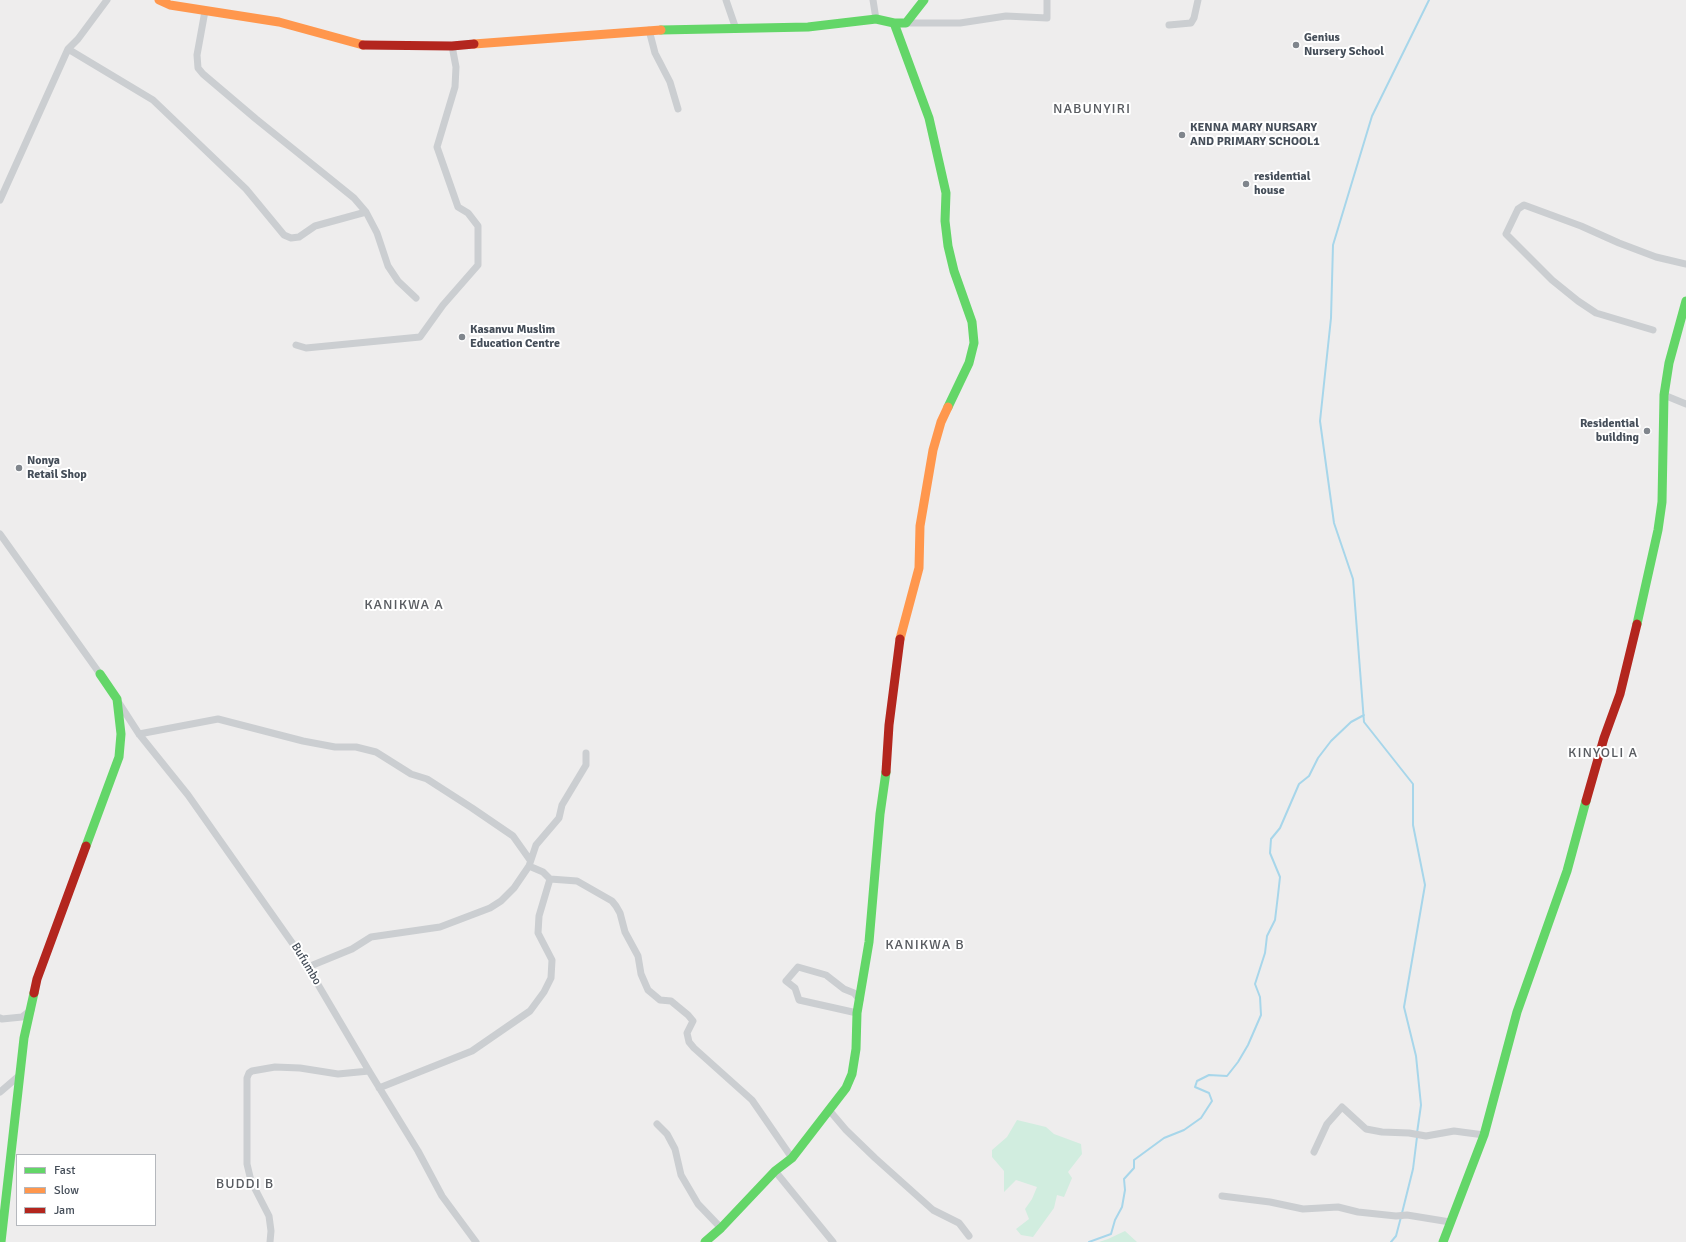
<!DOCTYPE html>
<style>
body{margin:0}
#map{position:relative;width:1686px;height:1242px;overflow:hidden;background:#eeeded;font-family:Signika,sans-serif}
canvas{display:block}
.legend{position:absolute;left:16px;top:1154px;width:140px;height:72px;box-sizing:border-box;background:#fff;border:1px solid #b5b8bd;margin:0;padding:5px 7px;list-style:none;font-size:12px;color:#454e59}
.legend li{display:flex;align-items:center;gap:8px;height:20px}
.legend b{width:20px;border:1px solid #b5b8bd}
</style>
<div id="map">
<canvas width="1686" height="1242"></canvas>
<ul class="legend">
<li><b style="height:5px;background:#63d668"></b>Fast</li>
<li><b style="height:5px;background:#ff974d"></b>Slow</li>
<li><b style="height:5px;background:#b3261e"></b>Jam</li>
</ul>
</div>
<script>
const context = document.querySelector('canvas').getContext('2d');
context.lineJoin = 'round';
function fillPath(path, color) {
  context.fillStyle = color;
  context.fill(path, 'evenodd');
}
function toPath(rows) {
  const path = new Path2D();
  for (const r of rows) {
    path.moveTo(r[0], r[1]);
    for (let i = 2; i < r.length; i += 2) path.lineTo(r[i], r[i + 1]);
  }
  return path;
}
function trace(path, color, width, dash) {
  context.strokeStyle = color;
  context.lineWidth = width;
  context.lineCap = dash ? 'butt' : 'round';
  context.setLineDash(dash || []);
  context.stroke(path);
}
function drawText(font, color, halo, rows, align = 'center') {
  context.font = font + ' Signika,sans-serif';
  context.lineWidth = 4;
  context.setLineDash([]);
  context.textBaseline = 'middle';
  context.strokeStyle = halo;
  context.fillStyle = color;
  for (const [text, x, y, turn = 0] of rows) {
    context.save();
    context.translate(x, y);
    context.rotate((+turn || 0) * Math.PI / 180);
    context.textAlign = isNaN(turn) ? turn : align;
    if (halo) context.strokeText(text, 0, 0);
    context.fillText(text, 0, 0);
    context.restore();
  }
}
fillPath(toPath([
 [1017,1120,1046,1127,1054,1134,1081,1144,1082,1154,1068,1172,1072,1178,1064,1197,1057,1195,1054,1208,1033,1237,1021,1235,1016,1229,1029,1219,1025,1209,1032,1199,1037,1187,1016,1180,1004,1192,1004,1171,992,1157,992,1150,1007,1137],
 [1125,1231,1137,1242,1099,1242,1108,1239]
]), '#d1eddf');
trace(toPath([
 [1417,1133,1421,1105,1416,1056,1404,1007,1425,885,1413,825,1413,784,1364,722,1353,579,1334,523,1320,421,1331,318,1333,245,1372,116,1429,0],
 [1402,1213,1413,1169,1417,1137],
 [1089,1242,1111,1234,1115,1220,1122,1207,1125,1190,1124,1179,1134,1168,1134,1160,1164,1138,1184,1130,1201,1118,1212,1101,1209,1093,1195,1087,1197,1081,1209,1075,1227,1076,1238,1062,1248,1045,1261,1015,1260,997,1255,984,1265,953,1267,936,1275,920,1278,895,1280,877,1270,853,1271,839,1280,828,1299,784,1309,776,1318,758,1331,741,1351,722,1364,715],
 [1391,1242,1396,1236,1401,1217]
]), '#a7d6ea', 2);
trace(toPath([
 [726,0,736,29],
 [873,0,876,19],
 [205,11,197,55,198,68,203,74,256,119,354,198,366,212,377,233,388,266,398,281,416,298],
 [906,23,960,23,1006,16,1047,18,1047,0],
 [1169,25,1191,23,1194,18,1198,0],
 [649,30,655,53,670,82,678,109],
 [68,49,153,100,246,189,284,235,291,238,299,237,315,226,366,212],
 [0,200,68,49,78,39,107,0],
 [1653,330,1596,313,1578,301,1552,280,1506,234,1518,209,1524,205,1581,226,1619,243,1656,257,1686,264],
 [296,345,306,348,420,337,443,305,478,265,478,226,468,213,458,207,437,147,455,87,456,67,452,46],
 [1664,395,1686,404],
 [0,534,100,674],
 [119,703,139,734,188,795,300,954,369,1071,418,1151,442,1196,476,1242],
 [139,734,218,719,303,741,335,747,356,747,376,752,411,774,427,779,472,808,513,836,530,860],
 [550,879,577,881,612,901,616,906,620,913,625,932,638,956,641,974,648,990,660,1000,671,1001,688,1015,693,1021,687,1033,689,1042,694,1048,752,1100,792,1158],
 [308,967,352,949,371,937,440,927,490,908,501,901,514,888,529,866],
 [857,1013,799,1000,795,988,786,981,798,967,826,975,844,989,854,993,860,1000],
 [0,1018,2,1019,22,1017,31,1010],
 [379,1088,472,1051,530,1011,544,992,551,978,552,960,538,933,539,916,550,879,543,872,529,866,536,845,559,818,562,805,586,765,586,753],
 [0,1092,20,1075],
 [829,1110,846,1130,875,1158,933,1210,959,1223,969,1236],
 [657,1124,667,1134,675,1149,681,1175,698,1204,721,1228],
 [1314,1152,1327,1124,1342,1107,1366,1129,1382,1132,1409,1133,1426,1136,1454,1131,1484,1135],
 [775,1171,833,1242],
 [1222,1196,1270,1202,1303,1209,1338,1207,1358,1212,1396,1216,1407,1215,1450,1222],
 [270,1242,271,1231,269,1216,251,1181,247,1164,247,1078,249,1073,252,1071,275,1067,300,1068,338,1074,369,1071]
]), '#cbced1', 7);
trace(toPath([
 [894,23,929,118,946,193,945,221,948,246,954,271,972,322,974,343,969,363,948,407],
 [661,30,808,27,876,19,894,23,906,23,924,0],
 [1637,624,1658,530,1662,502,1664,395,1669,363,1686,301],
 [86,846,119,757,121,734,117,699,100,674],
 [1,1242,24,1038,34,993],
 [705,1242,721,1228,775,1171,792,1158,846,1088,852,1074,856,1049,857,1013,869,942,880,814,886,772],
 [1443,1242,1484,1135,1517,1012,1567,871,1586,801]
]), '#63d668', 9);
trace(toPath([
 [159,0,170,5,279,22,363,45],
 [474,44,661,30],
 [900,639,919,568,920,526,933,450,941,422,948,407]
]), '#ff974d', 9);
trace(toPath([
 [363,45,452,46,474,44],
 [886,772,889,725,900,639],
 [1586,801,1604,738,1620,694,1637,624],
 [34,993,37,979,86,846]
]), '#b3261e', 9);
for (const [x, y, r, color] of [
 [1296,45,4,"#80868d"],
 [1182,135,4,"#80868d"],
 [1246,184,4,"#80868d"],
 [462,337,4,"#80868d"],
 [1647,431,4,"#80868d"],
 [19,468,4,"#80868d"]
]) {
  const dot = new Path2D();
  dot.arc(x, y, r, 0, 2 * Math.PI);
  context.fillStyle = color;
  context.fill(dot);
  trace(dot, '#fff', 1.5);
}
drawText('bold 12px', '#454e59', '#fff', [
 ["Genius",1304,38],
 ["Nursery School",1304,52],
 ["KENNA MARY NURSARY",1190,128],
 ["AND PRIMARY SCHOOL1",1190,142],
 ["residential",1254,177],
 ["house",1254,191],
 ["Kasanvu Muslim",470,330],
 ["Education Centre",470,344],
 ["Residential",1639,424,"right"],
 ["building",1639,438,"right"],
 ["Nonya",27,461],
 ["Retail Shop",27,475]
], 'left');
drawText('12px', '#454e59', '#fff', [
 ["Bufumbo",306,964,59]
]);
context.letterSpacing = '1px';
drawText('14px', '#595c61', '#fff', [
 ["NABUNYIRI",1092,109],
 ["KANIKWA A",404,605],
 ["KINYOLI A",1603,753],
 ["KANIKWA B",925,945],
 ["BUDDI B",245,1184]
]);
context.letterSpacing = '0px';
</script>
